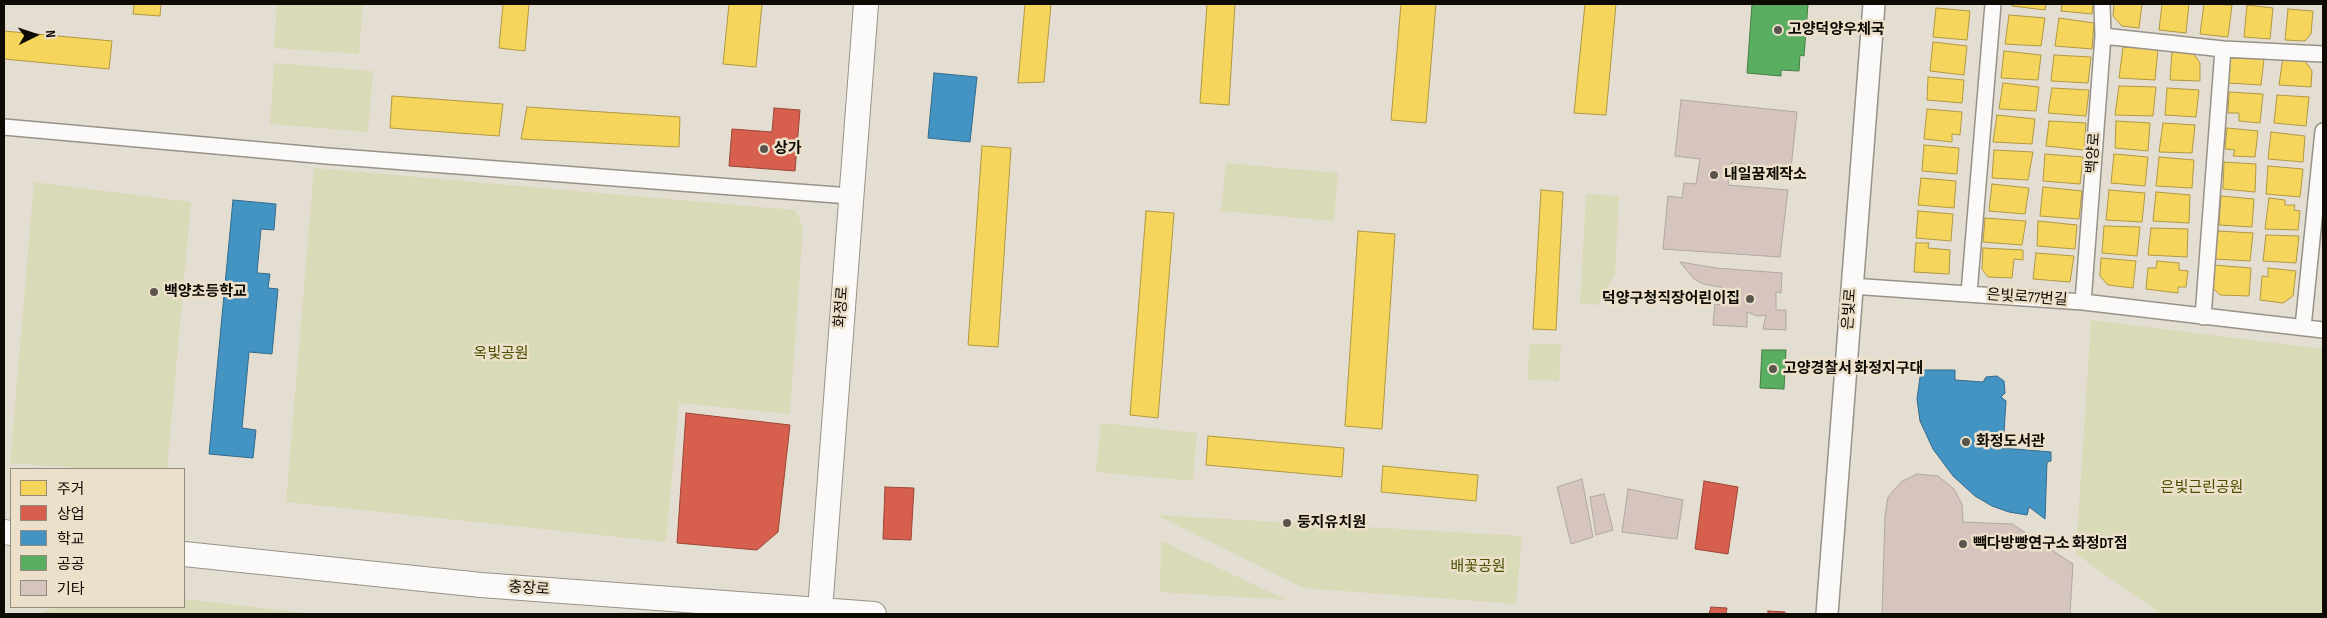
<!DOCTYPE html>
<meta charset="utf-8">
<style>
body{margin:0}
#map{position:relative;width:2327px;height:618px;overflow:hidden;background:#e4ded2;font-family:"Sofia Sans Condensed","Noto Sans KR",sans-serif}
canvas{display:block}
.frame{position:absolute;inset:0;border:5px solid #0e0b05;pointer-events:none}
.legend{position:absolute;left:10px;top:468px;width:175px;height:140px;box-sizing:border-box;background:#ece0ca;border:1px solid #938b7b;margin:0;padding:6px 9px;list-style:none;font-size:15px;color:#0e0b05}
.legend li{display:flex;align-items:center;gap:10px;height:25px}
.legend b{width:25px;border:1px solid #938b7b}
.north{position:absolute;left:10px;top:10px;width:50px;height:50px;-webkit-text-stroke:4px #ece0ca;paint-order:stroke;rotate:86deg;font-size:14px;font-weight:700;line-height:20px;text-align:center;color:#0e0b05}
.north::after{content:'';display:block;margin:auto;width:18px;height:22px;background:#0e0b05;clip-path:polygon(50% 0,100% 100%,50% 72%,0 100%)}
</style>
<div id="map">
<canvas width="2327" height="618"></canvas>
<div class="frame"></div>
<ul class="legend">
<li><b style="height:14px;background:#f6d55c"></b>주거</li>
<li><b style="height:14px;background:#d6604d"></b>상업</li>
<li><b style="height:14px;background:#4393c3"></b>학교</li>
<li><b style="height:14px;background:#5aae61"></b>공공</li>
<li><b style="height:14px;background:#d6c5bf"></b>기타</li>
</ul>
<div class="north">N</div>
</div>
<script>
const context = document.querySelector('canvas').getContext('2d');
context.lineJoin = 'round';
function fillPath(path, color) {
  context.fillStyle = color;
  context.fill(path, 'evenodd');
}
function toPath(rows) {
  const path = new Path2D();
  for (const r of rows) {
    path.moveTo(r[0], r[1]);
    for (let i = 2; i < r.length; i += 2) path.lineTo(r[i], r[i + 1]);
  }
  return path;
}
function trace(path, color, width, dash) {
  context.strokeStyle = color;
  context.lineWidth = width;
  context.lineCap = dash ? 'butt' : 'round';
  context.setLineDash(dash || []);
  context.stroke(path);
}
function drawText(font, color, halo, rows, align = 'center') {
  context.font = font + ' "Sofia Sans Condensed","Noto Sans KR",sans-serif';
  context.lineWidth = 5;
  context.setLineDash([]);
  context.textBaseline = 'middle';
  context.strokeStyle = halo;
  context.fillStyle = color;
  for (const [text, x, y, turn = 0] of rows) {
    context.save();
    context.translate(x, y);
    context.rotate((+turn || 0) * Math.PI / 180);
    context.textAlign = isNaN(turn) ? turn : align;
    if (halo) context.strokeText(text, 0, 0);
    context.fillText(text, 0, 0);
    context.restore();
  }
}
fillPath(toPath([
 [277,4,363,4,359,54,274,48],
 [274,63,373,71,368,132,270,124],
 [1226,163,1338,173,1334,221,1221,211],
 [314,168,795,210,803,226,790,414,679,403,666,542,286,502],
 [34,182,191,202,167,469,95,469,10,463],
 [1586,194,1619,196,1615,274,1598,305,1580,304],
 [2091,320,2323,349,2323,614,2161,614,2076,554],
 [1530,344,1561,344,1559,381,1527,380],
 [1101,423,1197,433,1193,481,1096,472],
 [1156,515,1522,536,1516,604,1303,588],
 [1161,541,1287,600,1160,592],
 [184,599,315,614,37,614,55,607,184,607]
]), '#d8dab8');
const homes = toPath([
 [134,4,161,4,160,16,133,14,134,4],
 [503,4,529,4,525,51,499,48,503,4],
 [729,4,762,4,756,67,723,64,729,4],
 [1025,4,1051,4,1044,82,1018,83,1025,4],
 [1207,4,1235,4,1229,105,1200,103,1207,4],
 [1401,4,1436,4,1426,123,1391,120,1401,4],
 [1585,4,1616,4,1606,115,1574,113,1585,4],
 [2012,4,2046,4,2045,10,2012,6,2012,4],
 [2062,4,2093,4,2092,14,2061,11,2062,4],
 [2114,4,2142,4,2139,28,2122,26,2113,16,2114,4],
 [2162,4,2189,4,2186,33,2159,30,2162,4],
 [2204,4,2232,5,2228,37,2200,34,2204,4],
 [2247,5,2273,8,2270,39,2244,37,2247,5],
 [1936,8,1970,11,1967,40,1933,37,1936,8],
 [2288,9,2313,11,2311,34,2305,41,2285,40,2288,9],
 [2009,15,2045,18,2041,46,2005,44,2009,15],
 [2059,18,2094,23,2092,49,2055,46,2059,18],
 [4,31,112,41,109,69,4,59,4,31],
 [1933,42,1967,46,1964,75,1930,71,1933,42],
 [2123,47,2158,49,2155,80,2119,78,2123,47],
 [2004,51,2041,55,2038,80,2001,78,2004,51],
 [2172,51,2193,53,2200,63,2200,81,2170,80,2172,51],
 [2054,55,2091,57,2088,83,2051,81,2054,55],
 [2283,57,2305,61,2312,71,2311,87,2279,85,2283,57],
 [2230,58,2264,59,2261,85,2228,83,2230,58],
 [1928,77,1964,80,1962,103,1927,100,1928,77],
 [2003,83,2039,87,2036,111,1999,109,2003,83],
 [2119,86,2156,87,2153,116,2115,115,2119,86],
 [2052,88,2089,90,2086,116,2048,113,2052,88],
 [2167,88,2199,90,2196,117,2165,115,2167,88],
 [2229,92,2263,94,2260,123,2239,121,2239,113,2228,113,2229,92],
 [2277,95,2309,97,2306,126,2274,123,2277,95],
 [392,96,503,104,499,136,390,128,392,96],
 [527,107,680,117,679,147,521,139,527,107],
 [1927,109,1962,112,1960,135,1952,134,1952,142,1924,139,1927,109],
 [1997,115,2035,119,2032,144,1993,142,1997,115],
 [2049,121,2086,123,2084,150,2046,146,2049,121],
 [2116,121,2150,123,2148,151,2115,148,2116,121],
 [2163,123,2195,125,2192,153,2159,152,2163,123],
 [2227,128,2258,131,2255,157,2233,156,2235,150,2225,149,2227,128],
 [2271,132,2305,136,2303,162,2268,159,2271,132],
 [1924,145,1959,148,1957,174,1922,171,1924,145],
 [982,146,1011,148,998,347,968,345,982,146],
 [1994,150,2033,152,2028,180,1992,178,1994,150],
 [2045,154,2083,157,2080,184,2043,181,2045,154],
 [2114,154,2148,157,2145,186,2111,183,2114,154],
 [2159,157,2194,160,2192,188,2156,186,2159,157],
 [2224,162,2256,164,2255,192,2223,189,2224,162],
 [2268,166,2303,169,2300,197,2266,194,2268,166],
 [1921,178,1956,181,1954,208,1918,205,1921,178],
 [1992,184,2029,188,2025,214,1989,211,1992,184],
 [2043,187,2082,191,2079,219,2040,216,2043,187],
 [1541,190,1563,192,1556,330,1533,329,1541,190],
 [2109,190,2145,193,2142,222,2106,220,2109,190],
 [2156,192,2190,195,2189,223,2153,221,2156,192],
 [2221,196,2254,199,2252,227,2219,225,2221,196],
 [2269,198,2285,200,2285,205,2295,205,2294,210,2300,211,2298,230,2265,229,2269,198],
 [1146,211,1174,213,1158,418,1130,415,1146,211],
 [1918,211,1953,214,1951,241,1916,238,1918,211],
 [1985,218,2026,221,2022,245,1983,242,1985,218],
 [2038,221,2077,225,2075,249,2037,246,2038,221],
 [2104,226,2140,227,2137,256,2102,253,2104,226],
 [2151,228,2188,229,2187,257,2148,255,2151,228],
 [1358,231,1395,234,1382,429,1345,426,1358,231],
 [2218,231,2253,233,2250,261,2215,259,2218,231],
 [2266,235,2299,236,2296,263,2263,261,2266,235],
 [1916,243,1929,243,1928,248,1950,250,1949,274,1914,272,1916,243],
 [1983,248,2023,250,2023,260,2014,259,2012,278,1988,277,1982,269,1983,248],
 [2036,253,2074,256,2070,282,2033,279,2036,253],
 [2101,258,2136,261,2133,288,2108,285,2100,276,2101,258],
 [2157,261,2179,263,2179,270,2188,271,2186,287,2178,287,2178,293,2146,289,2148,268,2156,268,2157,261],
 [2213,265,2251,268,2249,296,2220,295,2212,287,2213,265],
 [2268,268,2296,271,2293,296,2283,303,2260,300,2262,276,2268,277,2268,268],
 [1208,436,1344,448,1342,477,1206,465,1208,436],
 [1383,466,1478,475,1476,501,1381,492,1383,466]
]);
fillPath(homes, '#f6d55c');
trace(homes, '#b09842', 1);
const shops = toPath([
 [774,108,800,110,795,171,729,166,732,129,772,132,774,108],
 [686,413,790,425,778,532,757,550,677,543,686,413],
 [1704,481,1738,487,1728,554,1695,549,1704,481],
 [885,487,914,488,911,540,883,539,885,487],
 [1711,607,1727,608,1726,614,1709,614,1711,607],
 [1768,611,1785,612,1785,614,1768,614,1768,611]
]);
fillPath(shops, '#d6604d');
trace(shops, '#9a4637', 1);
const schools = toPath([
 [934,73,977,77,970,142,928,138,934,73],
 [233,200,276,204,274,230,261,229,257,273,270,274,268,288,278,289,272,354,249,352,242,428,256,430,253,458,209,454,233,200],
 [1921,370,1955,370,1955,380,1983,382,1986,377,1997,376,2004,381,2005,393,2001,397,2006,401,2003,448,2051,452,2051,461,2047,462,2045,519,2029,507,2027,515,2009,512,1992,506,1975,496,1953,476,1933,449,1920,421,1917,399,1921,370]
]);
fillPath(schools, '#4393c3');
trace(schools, '#336a8a', 1);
const public = toPath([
 [1752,4,1808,4,1804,56,1800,55,1799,71,1781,70,1781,76,1747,73,1752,4],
 [1762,350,1786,350,1784,389,1760,388,1762,350]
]);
fillPath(public, '#5aae61');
trace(public, '#437d45', 1);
const building = toPath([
 [1681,100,1797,112,1791,168,1731,163,1728,185,1788,190,1780,257,1663,249,1668,196,1682,198,1684,183,1696,184,1700,159,1675,156,1681,100],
 [1680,262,1716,268,1782,273,1781,293,1776,292,1776,310,1786,310,1786,330,1763,329,1766,315,1757,316,1747,312,1747,327,1713,325,1715,304,1722,305,1725,288,1703,284,1694,279,1680,262],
 [1917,474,1938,476,1954,489,1962,504,1963,522,2012,524,2073,564,2070,614,1882,614,1885,516,1888,497,1901,482,1917,474],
 [1582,479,1593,537,1571,544,1557,487,1582,479],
 [1628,489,1683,500,1677,539,1622,532,1628,489],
 [1604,494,1613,530,1596,535,1590,497,1604,494]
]);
fillPath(building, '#d6c5bf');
trace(building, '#afa7a1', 1);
const minor = toPath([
 [2103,36,2223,49,2323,54],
 [4,127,327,156,850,196],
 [1851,286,2083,302,2323,330],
 [1969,293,1993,4],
 [2083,302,2103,36,2102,4],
 [2203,317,2223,49],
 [2303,327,2323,131]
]);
const secondary = toPath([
 [1827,614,1874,4]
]);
const primary = toPath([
 [4,532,11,533],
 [184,554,481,585,874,614],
 [820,610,866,4]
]);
trace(minor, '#979289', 18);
trace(secondary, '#979289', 24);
trace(primary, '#979289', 26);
trace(minor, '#fbfaf8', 15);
trace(secondary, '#fbfaf8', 21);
trace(primary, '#fbfaf8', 24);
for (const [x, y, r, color] of [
 [1778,30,5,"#59554d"],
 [764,149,5,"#59554d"],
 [1714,175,5,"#59554d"],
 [154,292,5,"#59554d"],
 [1750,299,5,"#59554d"],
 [1773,369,5,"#59554d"],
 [1966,442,5,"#59554d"],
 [1287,523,5,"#59554d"],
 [1963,544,5,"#59554d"]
]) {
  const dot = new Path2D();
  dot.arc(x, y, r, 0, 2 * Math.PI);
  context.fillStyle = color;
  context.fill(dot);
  trace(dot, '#ece0ca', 2);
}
drawText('bold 15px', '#0e0b05', '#ece0ca', [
 ["고양덕양우체국",1788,30],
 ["상가",774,149],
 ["내일꿈제작소",1724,175],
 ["백양초등학교",164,292],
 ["덕양구청직장어린이집",1740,299,"right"],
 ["고양경찰서 화정지구대",1783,369],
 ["화정도서관",1976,442],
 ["둥지유치원",1297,523],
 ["빽다방빵연구소 화정DT점",1973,544]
], 'left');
drawText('15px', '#0e0b05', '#ece0ca', [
 ["백양로",2094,153,-86],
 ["은빛로77번길",2027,298,4],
 ["화정로",842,307,-86],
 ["은빛로",1850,309,-86],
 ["충장로",529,589,4]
]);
drawText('15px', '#495000', '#ece0ca', [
 ["옥빛공원",501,354],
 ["은빛근린공원",2202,488],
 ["배꽃공원",1478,567]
]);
</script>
